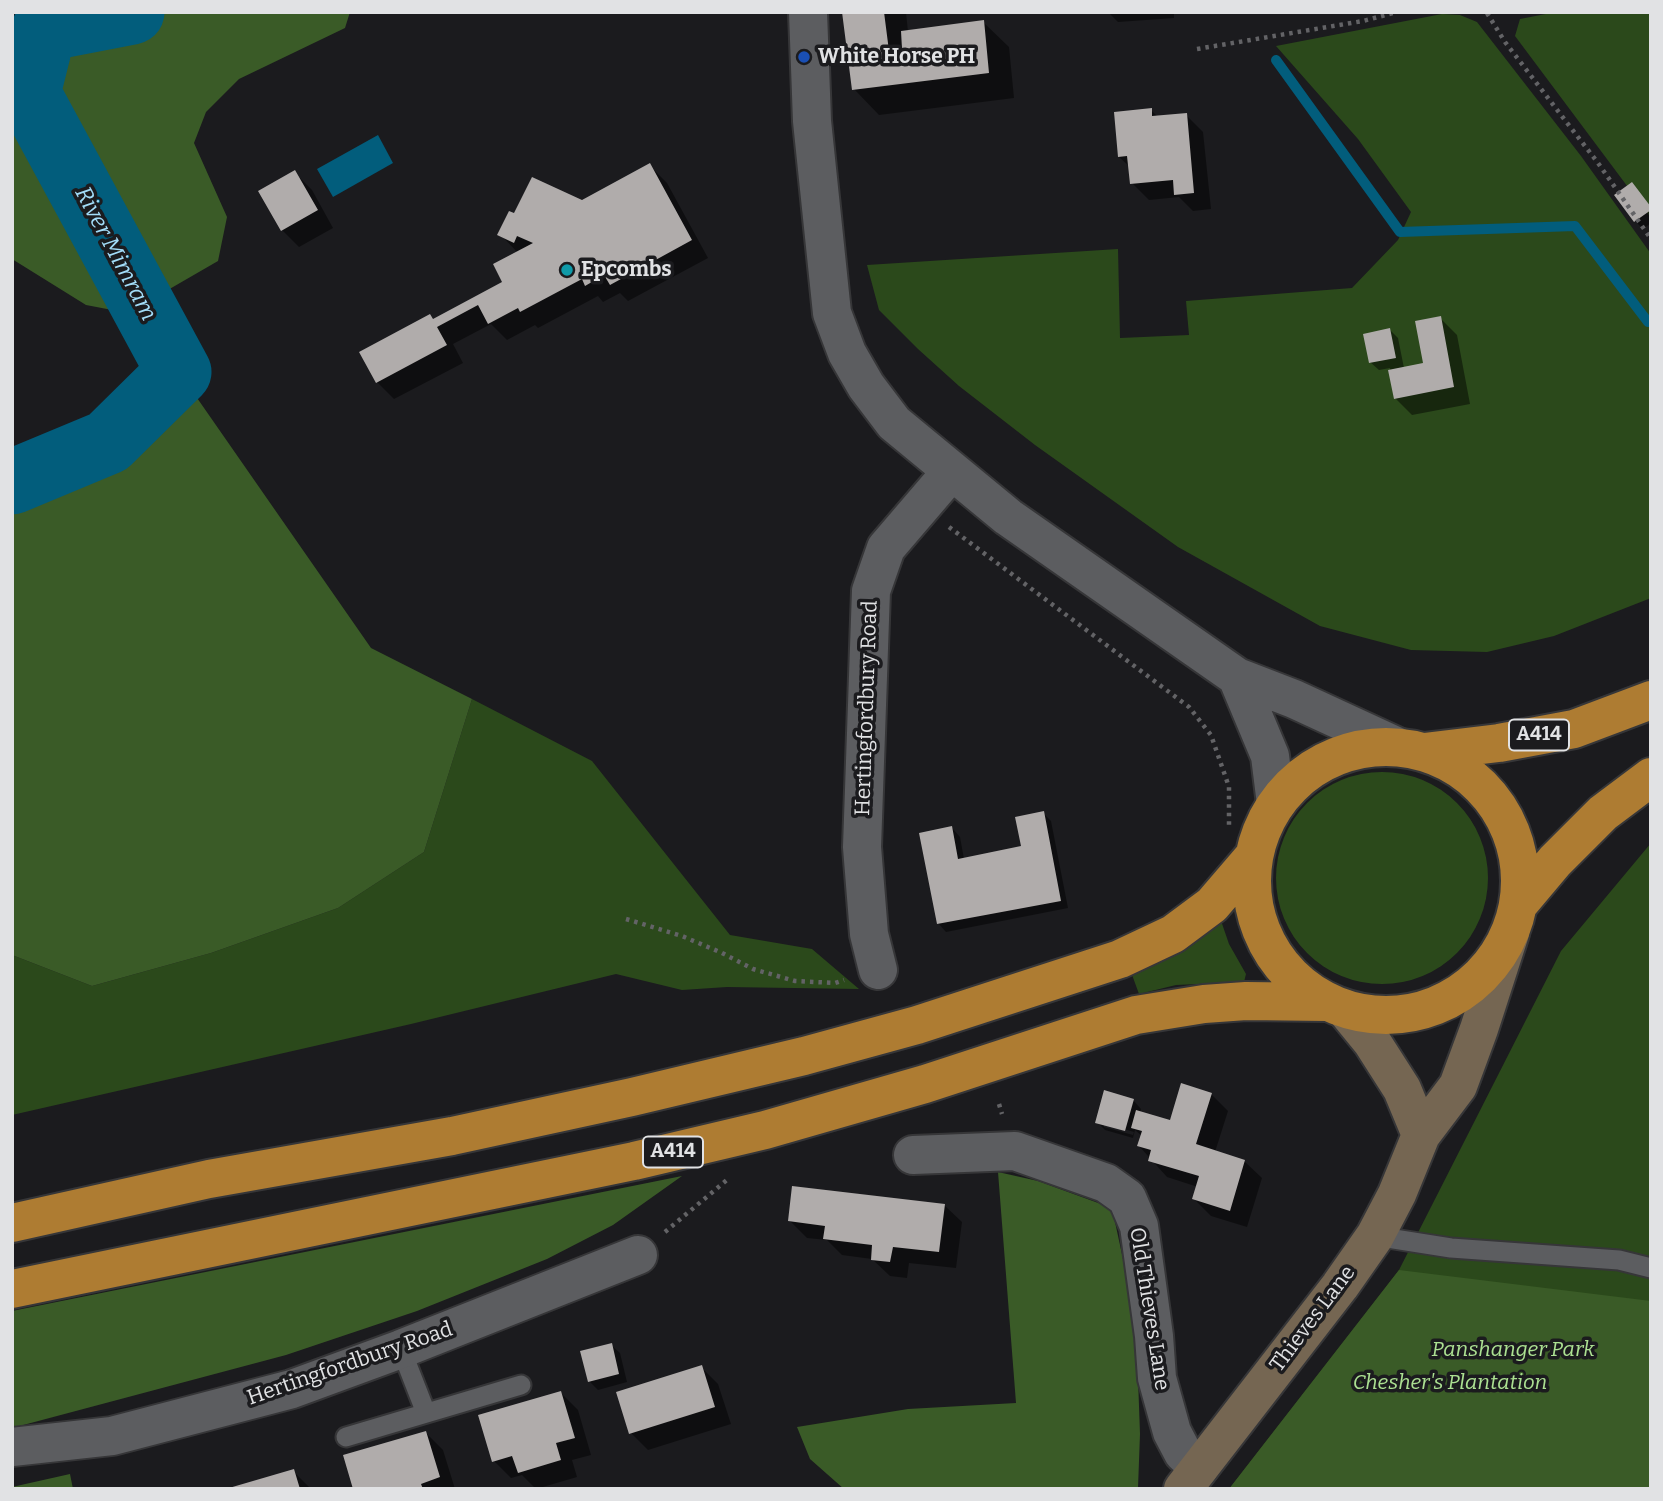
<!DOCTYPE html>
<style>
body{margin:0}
#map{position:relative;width:1663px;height:1501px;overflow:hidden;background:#1b1b1e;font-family:Bitter,serif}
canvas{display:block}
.frame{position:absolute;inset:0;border:14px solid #e1e2e4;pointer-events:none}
</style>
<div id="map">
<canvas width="1663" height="1501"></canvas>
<div class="frame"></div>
</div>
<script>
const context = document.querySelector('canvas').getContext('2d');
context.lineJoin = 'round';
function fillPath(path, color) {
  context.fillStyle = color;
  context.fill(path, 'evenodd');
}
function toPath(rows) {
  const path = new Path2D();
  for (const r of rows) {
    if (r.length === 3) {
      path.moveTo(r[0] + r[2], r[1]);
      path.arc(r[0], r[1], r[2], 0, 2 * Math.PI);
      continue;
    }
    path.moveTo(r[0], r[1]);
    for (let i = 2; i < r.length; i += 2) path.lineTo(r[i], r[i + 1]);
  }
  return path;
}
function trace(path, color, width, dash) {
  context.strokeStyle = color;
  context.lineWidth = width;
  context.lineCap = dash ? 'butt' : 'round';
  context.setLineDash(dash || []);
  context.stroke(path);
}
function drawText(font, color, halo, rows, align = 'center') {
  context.font = font + ' Bitter,serif';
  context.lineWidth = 7;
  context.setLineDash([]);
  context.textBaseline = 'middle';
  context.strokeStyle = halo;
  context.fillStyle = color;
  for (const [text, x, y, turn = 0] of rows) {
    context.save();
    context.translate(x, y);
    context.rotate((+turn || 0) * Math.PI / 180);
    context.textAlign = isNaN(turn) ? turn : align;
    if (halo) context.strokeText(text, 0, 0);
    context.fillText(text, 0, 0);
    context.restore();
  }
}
fillPath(toPath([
 [1556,12,1651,12,1651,218,1515,36,1520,19],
 [1442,14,1460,15,1477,22,1581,156,1651,254,1651,598,1554,636,1487,652,1411,650,1320,626,1178,547,1035,445,959,386,918,349,879,310,867,265,1118,249,1120,338,1189,335,1186,301,1352,288,1398,240,1411,212,1358,139,1276,46],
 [472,699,592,761,730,935,812,949,859,989,727,987,682,990,616,974,411,1024,12,1115,12,955,92,986,211,953,338,908,424,852],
 [1382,878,106],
 [1651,843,1651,1489,1229,1489,1399,1270,1561,951],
 [1217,909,1229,944,1246,974,1244,982,1176,985,1139,994,1131,972]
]), '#2b491b');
fillPath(toPath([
 [36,12,350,12,345,28,239,79,206,112,194,143,227,217,218,261,128,313,86,305,12,259,12,26],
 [179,372,371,648,472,699,424,852,338,908,211,953,92,986,12,955,12,482,108,442],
 [998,1172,1038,1181,1112,1208,1131,1296,1137,1350,1140,1434,1138,1488,844,1489,810,1459,797,1427,908,1409,1016,1403],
 [682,1176,613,1225,547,1259,417,1311,286,1355,12,1428,12,1311],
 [1399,1270,1651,1301,1651,1489,1229,1489],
 [70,1474,73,1489,12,1489,12,1487]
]), '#3a5b27');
fillPath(toPath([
 [378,135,393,163,333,197,317,169]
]), '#025d7c');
fillPath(toPath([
 [844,12,906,12,908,32,983,22,1009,47,1014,98,879,115,854,89],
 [1108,12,1174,12,1174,18,1118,22],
 [1151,110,1158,117,1186,115,1203,132,1211,209,1193,211,1179,197,1149,200,1132,183,1130,167,1119,157],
 [650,166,667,183,708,258,628,301,620,293,603,302,598,296,538,328,535,325,507,340,491,324,453,344,463,363,394,399,377,382,434,320,505,283,518,253,500,234,515,216,582,202],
 [295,173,312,190,333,228,299,247,282,230],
 [1651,207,1651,223,1643,229,1635,221],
 [1440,318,1457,335,1470,404,1412,415,1395,398,1390,368,1379,370,1370,362,1390,330,1398,338,1404,368,1425,364],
 [1043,813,1051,821,1068,908,946,932,938,923,952,828,960,837,964,859,1023,847],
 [1211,1094,1228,1111,1215,1152,1244,1161,1262,1178,1247,1227,1211,1216,1194,1199,1198,1187,1167,1177,1139,1146,1142,1136,1135,1130,1133,1138,1105,1130,1097,1122,1133,1100,1141,1109,1140,1113,1171,1122],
 [1104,1123,1134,1132,1133,1135,1104,1127],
 [944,1205,962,1222,956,1268,909,1263,907,1278,890,1276,872,1259,842,1255,827,1240,807,1238,790,1221],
 [611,1345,620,1353,627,1382,598,1390,590,1382],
 [701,1367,718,1384,731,1424,648,1450,631,1433],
 [561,1393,578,1410,591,1455,572,1460,577,1477,536,1489,522,1475,511,1478,494,1461],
 [426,1433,443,1450,455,1489,355,1489],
 [293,1471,311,1489,233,1489]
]), '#0007');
trace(toPath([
 [1276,60,1400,232,1575,226,1648,322,1651,321]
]), '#025d7c', 10);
trace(toPath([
 [12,482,108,442,179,372,28,93,44,29,132,12]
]), '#025d7c', 65);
fillPath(toPath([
 [842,12,884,12,889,51,902,49,901,31,984,20,989,73,852,90],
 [1152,108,1152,116,1187,113,1194,193,1174,195,1173,180,1130,184,1127,156,1118,157,1114,112],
 [650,163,692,240,610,285,604,275,585,286,582,279,520,312,518,308,488,324,478,305,437,327,447,345,376,383,359,352,430,314,433,319,502,282,493,264,533,243,517,236,514,243,497,235,509,211,514,213,532,177,582,200],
 [295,170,318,210,281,231,258,191],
 [1632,182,1651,207,1651,210,1634,222,1614,195],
 [1441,316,1454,387,1394,399,1388,370,1423,363,1415,321],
 [1390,328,1396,358,1369,363,1363,334],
 [1044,811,1061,901,937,924,919,833,952,826,958,859,1021,846,1015,817],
 [1181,1083,1212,1093,1196,1144,1245,1160,1230,1211,1192,1199,1199,1176,1148,1161,1151,1150,1137,1146,1142,1131,1131,1128,1136,1110,1170,1120],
 [1104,1090,1134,1099,1125,1131,1095,1123],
 [792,1186,945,1204,939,1252,893,1247,890,1262,871,1260,872,1245,823,1239,825,1226,788,1221],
 [612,1343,619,1374,588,1382,580,1351],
 [702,1365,715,1407,629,1434,616,1392],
 [561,1391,575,1438,556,1443,561,1460,518,1473,512,1456,492,1462,478,1415],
 [426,1431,440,1477,421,1484,423,1489,353,1489,343,1455],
 [294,1469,300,1489,229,1489,229,1488]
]), '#b0acab');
const lane = toPath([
 [1375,1236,1451,1248,1619,1260,1651,1268],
 [401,1349,426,1413],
 [346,1437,521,1385]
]);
const street = toPath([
 [808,12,812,121,832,313,847,353,866,386,894,423,1008,517,1237,677,1294,699,1398,747],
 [1237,677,1270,756,1276,804],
 [878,970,869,934,862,847,871,591,886,548,951,472],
 [913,1155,1015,1151,1106,1183,1127,1198,1139,1226,1154,1336,1157,1378,1172,1432,1183,1453,1199,1468],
 [12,1447,112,1436,292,1389,401,1349,638,1255]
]);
const secondary = toPath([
 [1345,1009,1372,1042,1402,1089,1421,1135],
 [1183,1489,1340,1286,1375,1236,1397,1194,1421,1135,1458,1086,1479,1029,1510,933]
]);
const highway = toPath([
 [1386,881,134],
 [1424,752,1499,743,1574,729,1651,700],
 [1518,905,1555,861,1603,813,1651,777],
 [12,1223,209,1179,452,1136,632,1097,804,1056,917,1025,1120,959,1173,934,1212,905,1254,856],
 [12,1289,634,1161,765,1130,925,1084,1136,1015,1204,1004,1246,1001,1327,1002]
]);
trace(lane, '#363638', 23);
trace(street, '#363638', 42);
trace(secondary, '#363638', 42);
trace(highway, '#363638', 42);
trace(toPath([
 [1487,13,1505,42,1598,163,1651,239],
 [1197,49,1363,21,1397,12],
 [949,527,1189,707,1211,735,1229,787,1229,829],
 [626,919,682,936,722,953,753,969,795,981,835,983,844,980],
 [999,1104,1002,1114],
 [665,1232,728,1179]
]), '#636366', 4.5, [3.5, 5]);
trace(lane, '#5c5d60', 19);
trace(street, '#5c5d60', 38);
trace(secondary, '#756652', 38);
trace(highway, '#ae7c32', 38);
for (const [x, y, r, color] of [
 [804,57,7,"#1a4fb4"],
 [567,270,7,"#0f9aa8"]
]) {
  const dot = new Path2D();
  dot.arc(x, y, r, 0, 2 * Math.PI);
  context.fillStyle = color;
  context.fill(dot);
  trace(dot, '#1b1b1e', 2.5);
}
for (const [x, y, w] of [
 [1539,735,60],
 [673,1152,60]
]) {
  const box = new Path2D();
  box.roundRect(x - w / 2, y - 15.5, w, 31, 5);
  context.fillStyle = '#1b1b1e';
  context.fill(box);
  trace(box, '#e1e2e4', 2);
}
drawText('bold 19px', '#e1e2e4', null, [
 ["A414",1539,735],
 ["A414",673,1152]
]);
drawText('bold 21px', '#e1e2e4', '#1b1b1e', [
 ["White Horse PH",818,57],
 ["Epcombs",581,270]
], 'left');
drawText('21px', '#e1e2e4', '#1b1b1e', [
 ["Hertingfordbury Road",867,708,-88],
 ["Old Thieves Lane",1149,1309,81],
 ["Thieves Lane",1313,1319,-53],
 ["Hertingfordbury Road",350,1364,-19]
]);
drawText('italic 21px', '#ace192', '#1b1b1e', [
 ["Panshanger Park",1513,1350],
 ["Chesher's Plantation",1450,1383]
]);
drawText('italic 23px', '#a2dcf8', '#1b1b1e', [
 ["River Mimram",115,254,62]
]);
</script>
